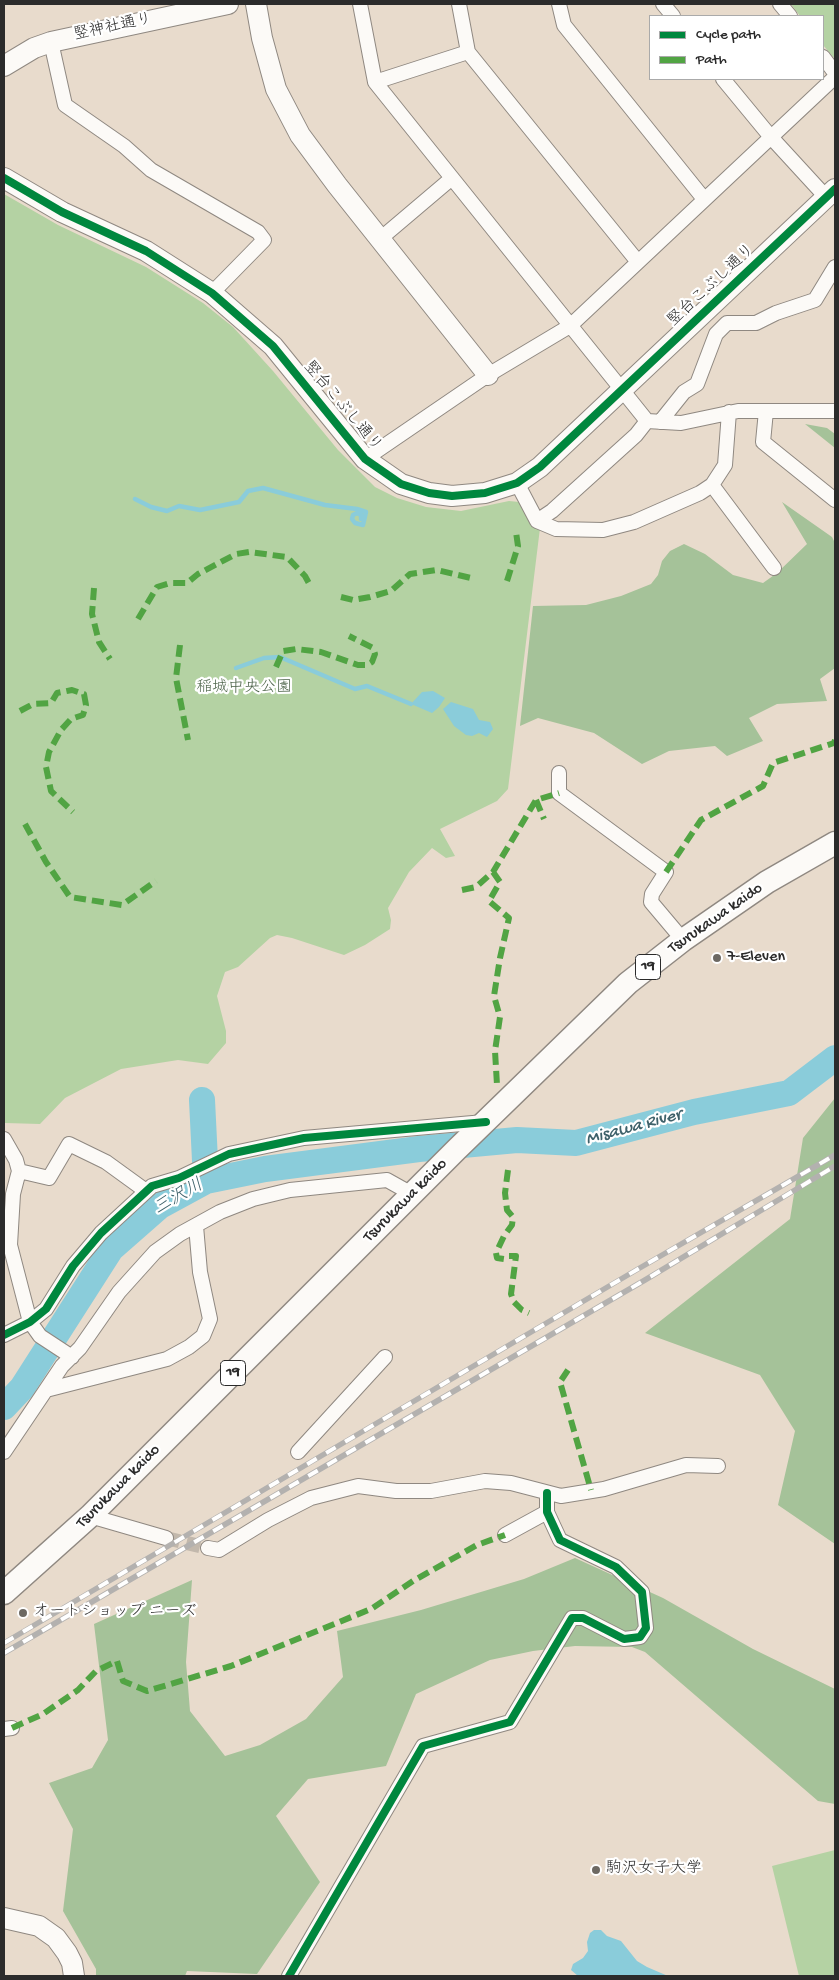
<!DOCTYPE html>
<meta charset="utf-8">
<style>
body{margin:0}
#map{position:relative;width:839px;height:1980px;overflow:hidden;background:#e8dbcc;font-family:"Gochi Hand",sans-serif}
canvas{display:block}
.frame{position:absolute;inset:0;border:5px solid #2b2b2b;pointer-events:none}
.legend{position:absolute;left:649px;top:15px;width:175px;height:65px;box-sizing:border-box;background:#fff;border:1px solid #aaa;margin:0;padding:6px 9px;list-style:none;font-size:15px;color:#2b2b2b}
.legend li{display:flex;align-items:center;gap:10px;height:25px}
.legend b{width:25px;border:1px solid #aaa}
</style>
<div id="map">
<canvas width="839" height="1980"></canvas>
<div class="frame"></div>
<ul class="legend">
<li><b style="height:6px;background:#00873e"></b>Cycle path</li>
<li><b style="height:6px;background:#51a443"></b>Path</li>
</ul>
</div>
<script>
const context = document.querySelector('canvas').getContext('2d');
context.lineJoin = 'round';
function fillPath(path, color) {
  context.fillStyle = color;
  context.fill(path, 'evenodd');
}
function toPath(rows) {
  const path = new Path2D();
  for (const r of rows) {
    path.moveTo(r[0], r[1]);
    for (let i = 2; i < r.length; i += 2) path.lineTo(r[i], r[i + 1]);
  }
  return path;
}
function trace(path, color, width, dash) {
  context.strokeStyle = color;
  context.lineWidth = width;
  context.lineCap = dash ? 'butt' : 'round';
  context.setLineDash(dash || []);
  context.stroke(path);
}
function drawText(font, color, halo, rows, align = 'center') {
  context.font = font + ' "Gochi Hand","Klee One",sans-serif';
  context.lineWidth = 4.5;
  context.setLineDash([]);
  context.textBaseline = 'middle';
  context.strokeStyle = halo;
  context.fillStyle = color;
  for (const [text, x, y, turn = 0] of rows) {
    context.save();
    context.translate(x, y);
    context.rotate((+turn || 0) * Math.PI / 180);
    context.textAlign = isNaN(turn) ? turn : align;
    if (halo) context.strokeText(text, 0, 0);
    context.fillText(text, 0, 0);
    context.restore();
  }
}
fillPath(toPath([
 [791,4,835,4,835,59,823,45,823,16,800,16],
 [4,194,58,225,146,267,203,303,233,327,273,371,338,450,375,487,397,498,426,507,461,511,509,501,519,502,530,522,540,528,508,789,497,801,440,829,455,856,446,858,432,848,409,872,388,908,391,920,390,929,365,945,344,955,292,938,277,935,270,938,238,967,225,972,217,996,226,1031,226,1043,208,1064,178,1060,121,1069,65,1098,40,1124,5,1123,4,1113],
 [835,1850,835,1976,799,1976,772,1866]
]), '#b4d2a3');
fillPath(toPath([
 [805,424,827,428,835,434,835,448],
 [782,502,832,537,835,543,835,668,820,679,827,701,777,704,749,718,763,741,727,756,715,746,669,751,642,764,594,733,538,718,520,726,533,606,586,605,621,596,651,584,658,575,662,561,670,551,684,544,705,554,733,575,763,583,777,573,807,544],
 [835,1098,835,1544,778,1505,795,1431,760,1375,645,1333,790,1219,803,1138],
 [575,1558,663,1598,753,1649,835,1689,835,1804,818,1801,645,1652,632,1647,575,1646,533,1651,490,1660,416,1694,386,1766,308,1779,276,1816,320,1882,257,1974,187,1971,185,1976,96,1976,96,1969,63,1911,73,1829,49,1783,92,1768,108,1740,94,1624,192,1580,186,1662,190,1711,225,1756,260,1745,306,1719,343,1677,337,1631,421,1610,524,1579]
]), '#a5c299');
fillPath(toPath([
 [433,691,445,698,439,707,432,713,411,704,422,692],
 [451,702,473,709,479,720,490,722,493,729,487,737,479,733,472,736,466,735,454,726,443,709],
 [594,1930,601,1930,607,1936,621,1941,637,1961,647,1967,668,1976,578,1976,571,1970,573,1964,583,1958,588,1951,587,1942,590,1933]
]), '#8accda');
trace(toPath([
 [135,499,151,507,167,511,179,506,200,510,239,502,248,491,263,488,325,505,357,509,366,512,363,525,355,523,352,519,353,515,357,513,361,515,361,519],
 [236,668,264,658,280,657,355,689,367,686,411,704]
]), '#8accda', 4.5);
trace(toPath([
 [202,1100,206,1181],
 [4,1407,22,1388,111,1249,160,1206,206,1181,265,1169,419,1149,517,1140,576,1143,694,1112,789,1093,835,1058]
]), '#8accda', 26);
trace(toPath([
 [166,1538,208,1548]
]), '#c2b8ac', 14, [14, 7]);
const street = toPath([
 [360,4,375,82,647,421,681,423,738,411,835,411],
 [459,4,468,52,638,262],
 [559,4,564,25,704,199],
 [663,4,673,16],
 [780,4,790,16],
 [51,42,65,105,124,146,151,170,258,232,264,240,212,293],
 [823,57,835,73],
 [723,79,770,136,826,197],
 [375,82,468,52],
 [380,239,452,178],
 [766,411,763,442,835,500],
 [660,422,684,392,697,384,716,334,727,323,756,323,776,313,815,300,835,267],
 [365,459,488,375,570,326,835,77],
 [517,483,537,521,552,511,636,435,647,421],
 [712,485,774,568],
 [537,521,556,529,603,530,634,522,700,493,712,485,725,465,729,412],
 [559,773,559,793,666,872,652,894,651,902,683,940],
 [4,1139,16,1160,19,1171,13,1194,10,1245,30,1322,40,1336,72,1357],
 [19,1171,49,1178,69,1144,106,1162,146,1191],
 [4,1335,30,1322,46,1309,73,1266,101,1233,152,1186,179,1178,229,1154,304,1138,484,1122],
 [46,1390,167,1359,189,1347,203,1336,210,1319,200,1272,196,1226],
 [4,1452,62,1366,80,1348,119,1292,155,1252,180,1234,220,1212,253,1199,290,1190,387,1180,412,1194],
 [298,1452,385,1357],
 [90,1516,166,1538],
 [505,1535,547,1512],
 [208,1548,219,1550,268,1520,311,1498,358,1486,396,1491,431,1491,485,1481,511,1483,561,1496,604,1489,686,1465,718,1466],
 [4,1729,12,1728],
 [289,1976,423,1746,510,1722,572,1618,583,1618,624,1639,640,1637,646,1628,642,1592,616,1567,560,1540,547,1512,547,1493]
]);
const secondary = toPath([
 [256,4,262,38,276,89,300,135,337,185,488,375],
 [4,66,34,48,51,42,228,4],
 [4,178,62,212,146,251,212,293,273,346,365,459,401,484,429,493,452,496,485,493,517,483,540,467,835,189],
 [4,1918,39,1926,56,1938,67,1953,72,1963,74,1976]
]);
const primary = toPath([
 [4,1593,90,1516,457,1149,628,983,683,940,767,882,835,843]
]);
trace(street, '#8f8881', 16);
trace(secondary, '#8f8881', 22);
trace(primary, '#8f8881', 25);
trace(street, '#fcfaf7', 14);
trace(secondary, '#fcfaf7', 20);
trace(primary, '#fcfaf7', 22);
const rail = toPath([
 [4,1643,638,1269,835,1155],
 [4,1653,645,1280,835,1166]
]);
trace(rail, '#b3b1af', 5.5);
trace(rail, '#fff', 4, [11]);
trace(toPath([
 [507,581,518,546,516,532],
 [94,588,92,614,99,642,110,659],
 [341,597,353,600,370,597,391,591,410,574,437,570,471,578],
 [138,619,157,587,170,583,187,583,198,574,236,554,249,552,287,557,305,576,311,587],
 [180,645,176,678,188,740],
 [276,667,283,651,296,649,321,652,358,665,367,665,372,662,375,654,373,648,349,636],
 [20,711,33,704,51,703,57,693,72,690,84,694,86,705,83,715,71,719,61,730,49,752,46,767,51,791,73,812],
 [536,800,544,819],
 [25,824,46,862,70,897,122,905,156,881],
 [493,872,500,882,489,901,509,918,500,958,494,996,500,1017,495,1051,497,1085],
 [666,872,701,820,763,786,773,763,834,743,835,740],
 [462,890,476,887,493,872,536,800,559,793],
 [508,1170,505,1193,507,1210,513,1217,512,1225,504,1236,496,1253,497,1258,504,1259,509,1256,516,1256,511,1294,514,1302,522,1310,529,1313],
 [568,1370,560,1382,591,1490],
 [12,1728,43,1714,78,1690,96,1671,117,1661,123,1681,147,1691,231,1666,371,1609,413,1581,477,1545,505,1535]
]), '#51a443', 6, [12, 6]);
trace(toPath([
 [4,178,62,212,146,251,212,293,273,346,365,459,401,484,429,493,452,496,485,493,517,483,540,467,835,189],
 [4,1335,30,1322,46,1309,73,1266,101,1233,152,1186,179,1178,229,1154,304,1138,486,1122],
 [289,1976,423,1746,510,1722,572,1618,583,1618,624,1639,640,1637,646,1628,642,1592,616,1567,560,1540,547,1512,547,1493]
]), '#00873e', 8);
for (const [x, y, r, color] of [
 [717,958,5,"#6d6963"],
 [23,1613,5,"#6d6963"],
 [596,1870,5,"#6d6963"]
]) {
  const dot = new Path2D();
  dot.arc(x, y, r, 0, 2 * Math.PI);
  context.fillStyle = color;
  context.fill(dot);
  trace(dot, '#fff', 2);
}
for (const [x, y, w] of [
 [648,967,25],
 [233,1373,25]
]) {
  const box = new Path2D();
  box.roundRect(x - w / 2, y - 12.5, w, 25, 4);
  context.fillStyle = '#fff';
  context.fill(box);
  trace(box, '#2b2b2b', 1);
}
drawText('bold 15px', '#2b2b2b', null, [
 ["19",648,967],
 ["19",233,1373]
]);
drawText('16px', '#2b2b2b', '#fff', [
 ["竪神社通り",113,28,-12],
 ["竪台こぶし通り",712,286,-43],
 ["竪台こぶし通り",342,407,50],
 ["Tsurukawa kaido",716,919,-35],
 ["Tsurukawa kaido",406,1201,-45],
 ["Tsurukawa kaido",119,1487,-45]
]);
drawText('16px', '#4c6349', '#fff', [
 ["稲城中央公園",244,689]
]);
drawText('16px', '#2b2b2b', '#fff', [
 ["7-Eleven",727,958],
 ["オートショップ ニーズ",33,1613],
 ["駒沢女子大学",606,1870]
], 'left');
drawText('italic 18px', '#3e616a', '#fff', [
 ["Misawa River",634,1128,-15],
 ["三沢川",179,1198,-30]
]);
</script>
